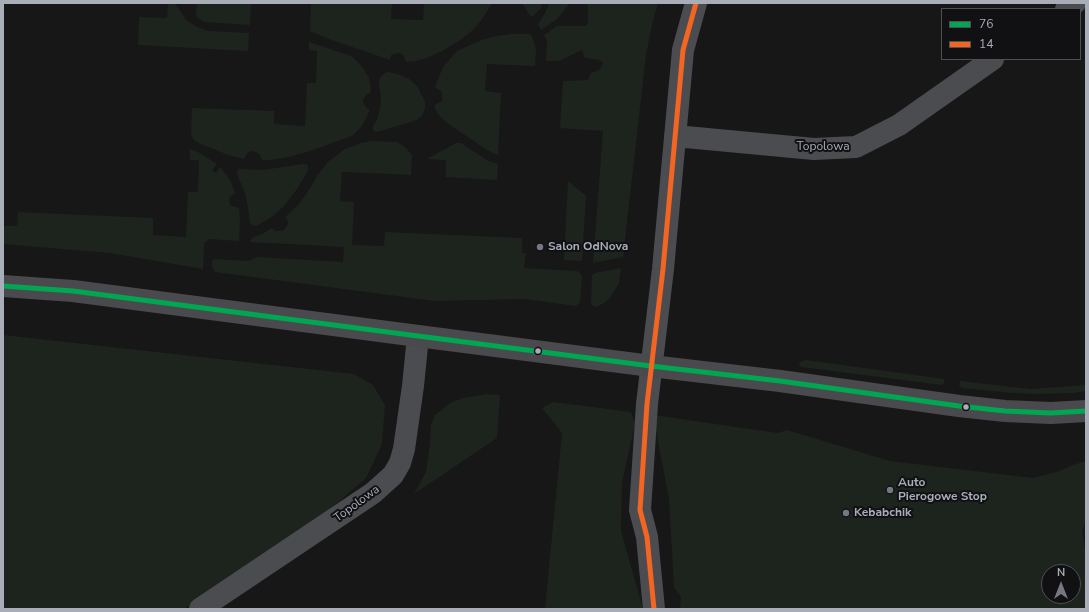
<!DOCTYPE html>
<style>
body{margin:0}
#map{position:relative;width:1089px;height:612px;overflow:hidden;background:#171717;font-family:"Nunito Sans",sans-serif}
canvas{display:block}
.frame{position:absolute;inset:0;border:4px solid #a8adb8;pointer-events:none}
.legend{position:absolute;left:941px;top:8px;width:140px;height:52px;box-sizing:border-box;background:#111113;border:1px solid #4d4f55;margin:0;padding:5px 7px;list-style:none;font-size:12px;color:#a8adb8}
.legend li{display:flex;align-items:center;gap:8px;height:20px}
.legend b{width:20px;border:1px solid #4d4f55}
.north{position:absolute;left:1041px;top:564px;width:40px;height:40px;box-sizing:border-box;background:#111113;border:1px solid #4d4f55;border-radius:50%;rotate:0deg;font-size:11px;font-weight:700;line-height:16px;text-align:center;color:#a8adb8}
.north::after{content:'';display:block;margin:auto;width:14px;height:18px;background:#757880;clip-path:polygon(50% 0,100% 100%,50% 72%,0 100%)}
</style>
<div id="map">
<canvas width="1089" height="612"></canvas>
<div class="frame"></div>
<ul class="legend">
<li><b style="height:5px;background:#00a651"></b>76</li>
<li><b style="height:5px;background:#f26522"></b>14</li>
</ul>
<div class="north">N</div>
</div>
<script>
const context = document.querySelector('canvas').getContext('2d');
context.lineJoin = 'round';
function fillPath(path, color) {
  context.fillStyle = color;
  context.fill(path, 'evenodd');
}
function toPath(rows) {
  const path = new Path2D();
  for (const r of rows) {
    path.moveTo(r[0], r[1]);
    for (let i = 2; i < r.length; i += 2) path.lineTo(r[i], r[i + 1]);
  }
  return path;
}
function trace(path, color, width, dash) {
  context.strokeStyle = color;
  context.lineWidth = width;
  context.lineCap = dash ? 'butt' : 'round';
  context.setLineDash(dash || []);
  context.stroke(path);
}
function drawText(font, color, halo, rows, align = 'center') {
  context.font = font + ' "Nunito Sans",sans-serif';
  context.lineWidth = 4;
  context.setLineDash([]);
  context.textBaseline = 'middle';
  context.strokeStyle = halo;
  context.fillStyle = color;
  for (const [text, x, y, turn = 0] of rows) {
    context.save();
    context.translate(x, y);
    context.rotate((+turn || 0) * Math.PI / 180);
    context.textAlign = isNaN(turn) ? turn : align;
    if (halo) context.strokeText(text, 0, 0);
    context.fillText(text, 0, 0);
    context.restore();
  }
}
fillPath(toPath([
 [168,3,175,3,186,20,197,27,208,31,249,33,248,51,138,45,139,17,167,18],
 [197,3,251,3,250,25,205,22,196,17],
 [311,3,392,3,391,19,423,20,424,3,492,3,483,18,474,29,462,39,442,51,429,57,416,61,406,62,404,56,402,54,398,53,391,55,390,60,329,39,310,31],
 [522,3,542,3,541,8,532,17,530,15],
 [550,3,570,3,557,19,541,30,538,25,540,21,545,13],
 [585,3,658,3,653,20,646,55,623,257,593,263,603,131,560,128,563,81,588,80,591,73,599,70,602,66,603,63,600,60,585,58,582,50,559,61,546,61,547,41,544,35,557,26,586,26,588,22,588,6],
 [511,34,529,34,532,36,536,49,535,66,487,64,485,91,501,93,498,155,489,151,478,144,446,122,439,115,435,109,435,105,442,101,442,92,435,87,443,67,457,51,482,40,496,36],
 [309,42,351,56,356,60,365,71,369,78,371,90,370,93,367,94,363,100,363,103,367,108,370,110,362,126,352,136,307,152,288,157,270,160,262,160,260,155,258,153,253,151,248,152,244,159,228,155,199,143,194,140,191,134,192,108,274,111,274,124,305,126,307,83,316,83,317,51,309,50],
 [388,72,398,74,409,79,418,87,425,102,425,109,422,116,417,120,377,132,374,131,373,130,373,126,377,120,380,109,381,99,379,83,380,77,385,73],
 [371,141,397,142,405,147,412,155,411,175,342,172,340,201,354,202,352,245,384,246,385,232,522,238,522,253,526,253,524,268,577,271,580,273,582,277,580,302,576,306,525,299,435,301,215,272,212,267,212,261,214,259,249,261,257,257,343,262,344,247,250,242,252,238,264,233,272,228,275,231,280,231,284,230,288,224,288,220,285,218,299,204,309,190,317,176,328,162,345,149,361,143],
 [456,143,461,143,488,161,498,164,497,180,446,177,446,160,427,159],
 [190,149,198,152,217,164,212,170,216,173,220,167,230,180,235,193,231,196,229,199,230,204,232,206,239,208,240,219,239,241,209,239,204,243,203,269,110,253,3,244,3,226,17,226,18,212,153,218,153,235,186,237,188,192,198,192,199,160,190,160],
 [302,164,306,164,308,166,308,171,297,189,284,206,272,217,256,226,250,224,248,208,245,193,237,174,238,169,263,170],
 [568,181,586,196,582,261,564,260],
 [621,268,619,283,610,298,604,303,596,307,594,307,591,304,592,276,595,273],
 [3,335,354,374,373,385,385,405,382,444,366,478,329,510,184,609,3,609],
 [806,360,944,379,944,383,942,385,801,367,799,364,800,362],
 [960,381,1031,389,1086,385,1086,391,1073,393,1036,394,1012,393,962,388,959,385],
 [488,394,500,395,497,438,414,494,426,472,430,443,431,425,435,415,450,403,463,398],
 [553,402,631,412,635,424,622,483,621,531,643,609,545,609,562,433,542,408],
 [653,415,778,433,787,430,890,461,1033,478,1060,471,1073,465,1086,461,1086,520,1082,531,1086,555,1086,609,680,609,681,597,674,587,669,499],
 [1049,572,1073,572,1073,596,1049,596]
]), '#1d241e');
trace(toPath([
 [1066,9,1075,3],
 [675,136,814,149,856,147,899,125,993,59],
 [200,609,373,493,393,475,400,463,404,449,413,386,418,336],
 [654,609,647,537,640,510,647,404,663,269,683,50,696,3]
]), '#4b4c50', 22);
trace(toPath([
 [3,286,73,291,418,336,651,366,780,381,959,406,1005,411,1051,413,1086,411]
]), '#4a4a4e', 22);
trace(toPath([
 [3,286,73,291,418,336,651,366,780,381,959,406,1005,411,1051,413,1086,411]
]), '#00a651', 5);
trace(toPath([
 [654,609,647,537,640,510,647,404,663,269,683,50,696,3]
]), '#f26522', 5);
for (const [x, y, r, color] of [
 [540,247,4,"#757880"],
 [538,351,3.5,"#a8adb8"],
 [966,407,3.5,"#a8adb8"],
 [890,490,4,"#757880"],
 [846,513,4,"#757880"]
]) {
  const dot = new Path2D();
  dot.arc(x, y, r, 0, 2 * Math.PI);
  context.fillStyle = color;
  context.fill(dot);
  trace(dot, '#111113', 1.5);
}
drawText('12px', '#a8adb8', '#111113', [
 ["Topolowa",823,147],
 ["Topolowa",357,504,-36]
]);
drawText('bold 12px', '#a8adb8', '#111113', [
 ["Salon OdNova",548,247],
 ["Auto",898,483],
 ["Pierogowe Stop",898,497],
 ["Kebabchik",854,513]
], 'left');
</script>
